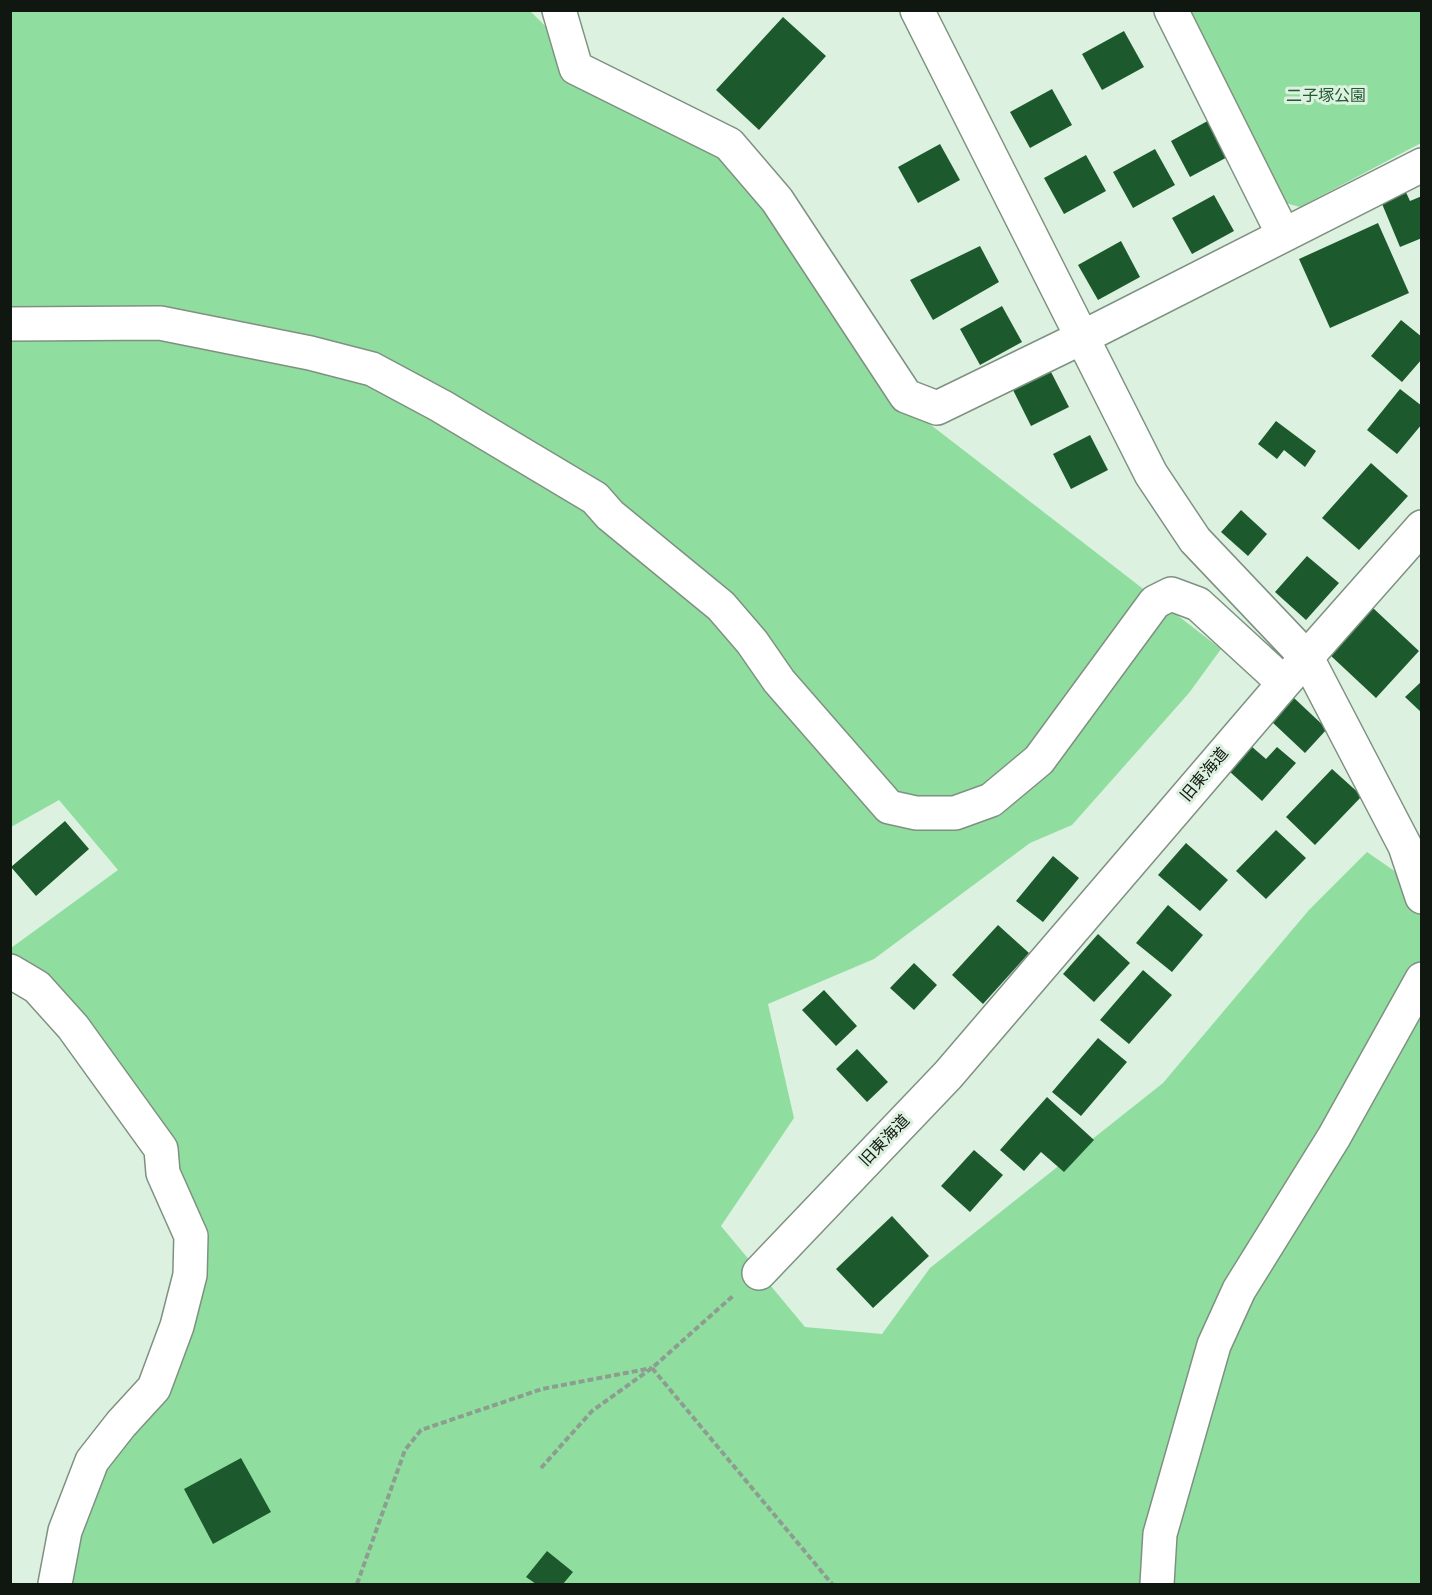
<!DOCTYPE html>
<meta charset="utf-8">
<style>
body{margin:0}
#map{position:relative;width:1432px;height:1595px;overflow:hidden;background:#dcf1df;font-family:"Space Grotesk",sans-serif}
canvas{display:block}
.frame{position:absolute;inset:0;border:12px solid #101711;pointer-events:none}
</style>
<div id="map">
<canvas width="1432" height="1595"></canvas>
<div class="frame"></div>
</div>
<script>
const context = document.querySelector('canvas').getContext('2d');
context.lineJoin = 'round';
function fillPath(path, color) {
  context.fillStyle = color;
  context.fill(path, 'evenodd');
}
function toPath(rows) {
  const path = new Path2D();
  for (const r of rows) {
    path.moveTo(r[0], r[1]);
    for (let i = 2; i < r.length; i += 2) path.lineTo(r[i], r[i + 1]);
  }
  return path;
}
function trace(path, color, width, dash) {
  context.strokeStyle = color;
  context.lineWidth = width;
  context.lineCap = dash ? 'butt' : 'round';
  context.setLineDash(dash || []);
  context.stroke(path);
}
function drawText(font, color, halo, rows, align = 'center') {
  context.font = font + ' "Space Grotesk","Noto Sans JP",sans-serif';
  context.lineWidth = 6;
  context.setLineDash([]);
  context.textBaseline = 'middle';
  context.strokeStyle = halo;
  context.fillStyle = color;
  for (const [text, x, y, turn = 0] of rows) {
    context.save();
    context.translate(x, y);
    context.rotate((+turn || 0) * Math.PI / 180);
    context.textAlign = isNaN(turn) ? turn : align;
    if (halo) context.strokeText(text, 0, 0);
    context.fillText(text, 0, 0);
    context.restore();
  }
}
fillPath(toPath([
 [11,11,530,11,598,78,756,175,896,398,1221,649,1189,693,1072,825,1030,843,874,959,768,1004,794,1118,721,1226,805,1327,882,1334,930,1268,1163,1083,1309,910,1367,852,1419,888,1421,897,1421,1584,61,1584,61,1550,190,1325,161,1149,11,980,11,948,118,870,59,800,11,827],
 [1188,11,1421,11,1421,143,1300,207,1282,202]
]), '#90de9f');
fillPath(toPath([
 [783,17,826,56,759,130,716,90],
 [1124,31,1144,67,1102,90,1082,54],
 [1052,89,1072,125,1030,148,1010,112],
 [1213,118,1233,154,1190,177,1171,141],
 [940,144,960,180,918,203,898,167],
 [1155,149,1175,185,1133,208,1113,172],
 [1086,155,1106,191,1064,214,1044,178],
 [1404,188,1410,201,1422,196,1422,238,1400,247,1380,199],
 [1214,195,1234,231,1192,254,1172,218],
 [1378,223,1409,293,1330,328,1299,259],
 [1121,241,1140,277,1098,300,1078,265],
 [980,246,999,282,933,320,910,280],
 [1002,306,1022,342,980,365,960,329],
 [1401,320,1422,337,1422,359,1402,382,1371,356],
 [1051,372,1069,407,1031,426,1013,390],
 [1400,389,1422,406,1422,424,1397,454,1367,430],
 [1276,421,1316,451,1305,467,1284,450,1277,459,1258,444],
 [1090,435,1108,470,1071,489,1053,454],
 [1371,463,1408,496,1359,550,1322,518],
 [1241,510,1267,534,1248,556,1221,532],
 [1307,556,1339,583,1306,620,1275,592],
 [1373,608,1419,651,1376,698,1330,655],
 [1422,681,1422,713,1405,697],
 [1293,697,1327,729,1305,753,1271,721],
 [1251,746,1266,759,1277,747,1296,763,1262,801,1229,771],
 [1332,769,1362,796,1315,845,1286,817],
 [65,821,89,849,36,896,11,867],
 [1276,830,1306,858,1266,899,1236,871],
 [1186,843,1228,880,1200,911,1158,875],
 [1053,856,1079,878,1043,922,1016,901],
 [1168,905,1203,935,1172,972,1136,943],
 [998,925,1029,953,983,1004,952,975],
 [1098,934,1130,963,1094,1002,1063,974],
 [914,963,937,985,914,1010,890,988],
 [1143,970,1172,995,1129,1044,1100,1020],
 [824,990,857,1026,836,1046,802,1010],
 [1098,1038,1127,1062,1081,1116,1052,1092],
 [857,1049,888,1082,867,1102,836,1069],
 [1047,1097,1094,1140,1064,1172,1041,1152,1024,1171,1000,1150],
 [974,1150,1003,1175,970,1212,941,1186],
 [892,1216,929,1256,873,1308,836,1269],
 [241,1458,271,1512,213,1544,184,1489],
 [547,1551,573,1572,563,1584,536,1584,526,1577]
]), '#1c5a2d');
const minor = toPath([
 [559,10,576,68,729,144,777,200,906,396,937,408,1081,338,1422,165],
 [917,10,1151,474,1195,540,1307,658,1405,846,1422,897],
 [1171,10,1283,234],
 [10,324,160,323,310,353,372,369,441,406,595,498,610,515,721,606,752,642,779,681,889,807,916,813,955,813,991,800,1039,760,1155,602,1171,594,1198,604,1284,683],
 [10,971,37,987,73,1027,161,1149,163,1173,191,1236,190,1275,177,1326,154,1388,121,1424,92,1461,65,1531,55,1584],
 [759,1273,948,1075,1284,683,1422,527],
 [1157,1584,1160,1534,1214,1345,1239,1290,1334,1137,1422,979]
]);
trace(minor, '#7e9181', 36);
trace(toPath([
 [652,1368,832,1584],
 [541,1468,592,1411,652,1368,734,1295],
 [357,1584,405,1450,421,1430,542,1389,652,1368]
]), '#8d9d8f', 4, [6, 3]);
trace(minor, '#fff', 33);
drawText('16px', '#225a31', '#dcf1df', [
 ["二子塚公園",1326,97]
]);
drawText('16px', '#101711', '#dcf1df', [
 ["旧東海道",1205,775,-50],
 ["旧東海道",885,1141,-46]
]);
</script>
